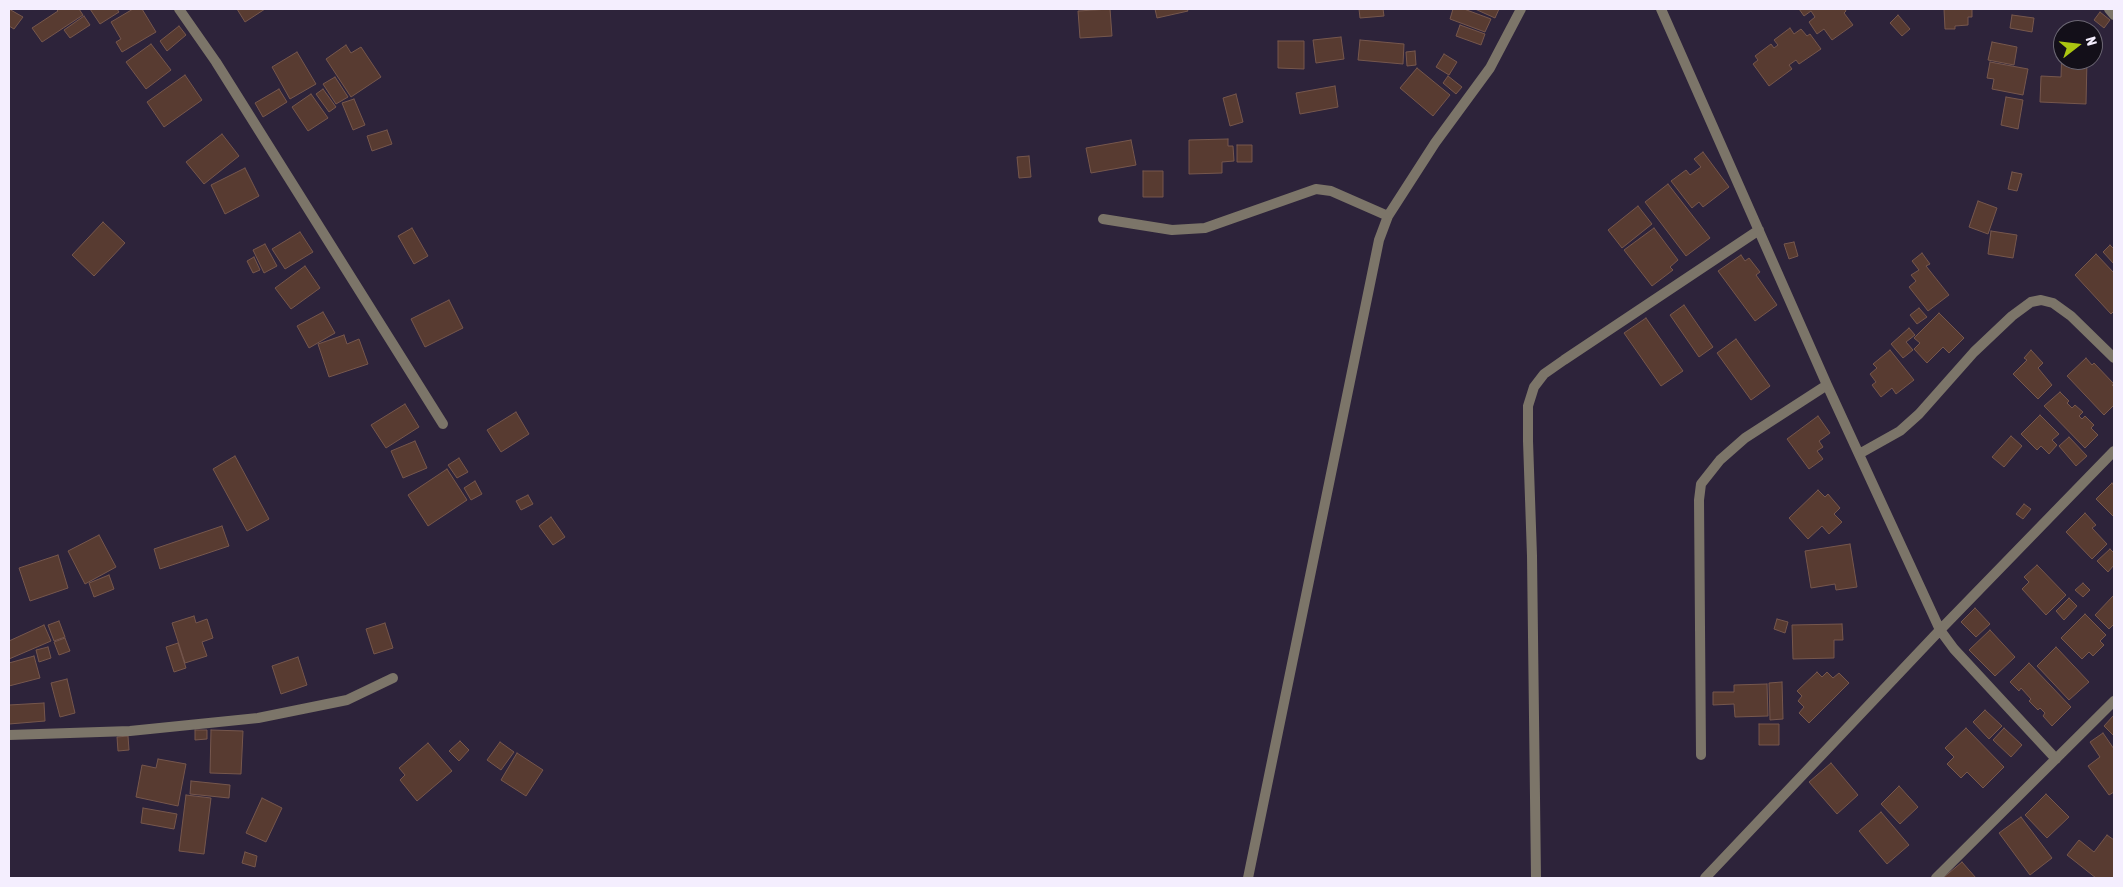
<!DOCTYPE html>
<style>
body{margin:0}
#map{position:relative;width:2123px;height:887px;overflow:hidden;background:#2d233a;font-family:"Asap Condensed",sans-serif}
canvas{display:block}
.frame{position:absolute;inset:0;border:10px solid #f4eefe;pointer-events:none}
.north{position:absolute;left:2053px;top:20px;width:50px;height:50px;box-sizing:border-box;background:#130f19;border:1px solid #6d6875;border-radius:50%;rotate:74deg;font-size:14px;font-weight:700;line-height:20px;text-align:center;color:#f4eefe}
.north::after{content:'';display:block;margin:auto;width:18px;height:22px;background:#acc611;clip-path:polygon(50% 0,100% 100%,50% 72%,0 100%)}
</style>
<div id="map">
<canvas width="2123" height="887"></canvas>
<div class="frame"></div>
<div class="north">N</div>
</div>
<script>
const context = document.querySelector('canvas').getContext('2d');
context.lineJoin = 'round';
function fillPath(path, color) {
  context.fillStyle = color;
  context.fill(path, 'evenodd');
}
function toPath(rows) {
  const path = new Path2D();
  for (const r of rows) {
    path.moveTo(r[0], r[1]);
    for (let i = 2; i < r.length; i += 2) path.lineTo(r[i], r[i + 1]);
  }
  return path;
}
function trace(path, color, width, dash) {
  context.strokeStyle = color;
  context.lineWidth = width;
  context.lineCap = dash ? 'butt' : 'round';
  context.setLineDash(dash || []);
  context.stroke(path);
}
const building = toPath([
 [9,9,23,17,14,29,9,26,9,9],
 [56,9,79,9,83,15,42,42,32,28,58,11,56,9],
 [90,9,117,9,119,12,100,24,90,9],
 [133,9,142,9,156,32,122,52,116,42,121,39,111,22,133,9],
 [237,9,265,9,245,22,237,9],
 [1110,9,1112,36,1080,38,1078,11,1110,9],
 [1155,9,1187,9,1188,11,1157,18,1155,9],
 [1359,9,1383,9,1384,16,1360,18,1359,9],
 [1453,9,1464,9,1491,19,1485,32,1450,19,1453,9],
 [1475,9,1499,9,1495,18,1475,9],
 [1799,9,1845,9,1846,11,1844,13,1853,25,1832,40,1824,29,1817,34,1809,22,1815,17,1811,11,1804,16,1799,9],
 [1944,9,1972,9,1972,17,1968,17,1968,25,1955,26,1955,29,1945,29,1944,9],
 [2100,12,2110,20,2104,28,2094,20,2100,12],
 [1898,15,1910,29,1902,36,1890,23,1898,15],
 [2012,15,2034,18,2032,32,2010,28,2012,15],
 [84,16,90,25,70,38,64,30,84,16],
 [1460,25,1485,34,1481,45,1456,36,1460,25],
 [179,26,186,35,167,51,160,41,179,26],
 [1790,28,1794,34,1801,29,1807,36,1810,34,1821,49,1799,64,1796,60,1789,65,1792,69,1769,86,1753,64,1758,60,1755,56,1771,44,1774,48,1778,45,1774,40,1790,28],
 [1341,37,1344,59,1316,63,1313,40,1341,37],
 [1360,40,1404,44,1403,64,1358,60,1360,40],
 [1278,41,1304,41,1304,69,1278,68,1278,41],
 [1992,42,2017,47,2014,65,1988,60,1992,42],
 [151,44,171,70,146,89,126,62,151,44],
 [346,45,351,53,361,47,381,77,351,97,326,59,346,45],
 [2062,47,2063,60,2087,60,2086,104,2040,102,2041,76,2061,77,2062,47],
 [1415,51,1416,65,1407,66,1406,52,1415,51],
 [297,52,316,84,290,99,272,67,297,52],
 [1444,54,1457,62,1449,75,1436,67,1444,54],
 [1990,62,2028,69,2023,95,1992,89,1994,79,1987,78,1990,62],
 [1417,68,1450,95,1433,116,1400,88,1417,68],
 [185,75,202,100,164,127,147,102,185,75],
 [1448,76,1462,87,1456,94,1443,83,1448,76],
 [335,77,348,97,336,104,323,84,335,77],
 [1335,86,1338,107,1300,114,1296,93,1335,86],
 [279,89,287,102,263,117,255,103,279,89],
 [323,89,336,107,329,112,316,94,323,89],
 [311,94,328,118,308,131,292,107,311,94],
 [1236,94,1243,122,1230,126,1223,98,1236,94],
 [2006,97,2023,100,2018,129,2001,125,2006,97],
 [354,99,365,125,353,130,342,103,354,99],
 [387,130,392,144,372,151,367,136,387,130],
 [222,134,239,156,204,184,186,162,222,134],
 [1228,139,1228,146,1233,146,1234,161,1222,162,1222,173,1189,174,1189,140,1228,139],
 [1131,140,1136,165,1091,173,1086,148,1131,140],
 [1237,145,1252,145,1252,162,1237,162,1237,145],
 [1703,152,1729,187,1703,207,1699,202,1692,208,1671,181,1686,170,1690,175,1701,167,1694,159,1703,152],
 [1029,156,1031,177,1019,178,1017,157,1029,156],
 [245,168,259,196,225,214,211,185,245,168],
 [1143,171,1163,171,1163,197,1143,197,1143,171],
 [2012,172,2022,174,2017,191,2008,189,2012,172],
 [1668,184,1710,238,1686,256,1645,202,1668,184],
 [1978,201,1997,208,1988,234,1969,227,1978,201],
 [1638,206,1652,224,1622,248,1608,230,1638,206],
 [103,222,125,243,94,276,72,255,103,222],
 [412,228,428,256,414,264,398,236,412,228],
 [1654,228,1678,260,1670,267,1673,270,1652,286,1624,250,1654,228],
 [1991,231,2017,235,2013,258,1988,254,1991,231],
 [300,232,313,252,285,269,272,249,300,232],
 [1794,242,1798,256,1789,259,1784,244,1794,242],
 [265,244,277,266,264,273,253,250,265,244],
 [2110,245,2114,249,2114,264,2103,252,2110,245],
 [1922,253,1930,264,1926,266,1949,295,1928,311,1909,287,1916,281,1911,275,1919,270,1912,261,1922,253],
 [2096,254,2114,273,2114,311,2111,314,2075,275,2096,254],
 [1741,255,1745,261,1749,258,1760,272,1756,275,1777,305,1755,321,1718,271,1741,255],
 [254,257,260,270,253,273,247,261,254,257],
 [305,266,320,288,291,309,275,288,305,266],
 [449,300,463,328,425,347,411,319,449,300],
 [1684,305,1713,347,1699,357,1670,315,1684,305],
 [1919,308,1927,317,1917,324,1910,315,1919,308],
 [323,312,335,333,309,348,297,326,323,312],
 [1939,313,1964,338,1949,353,1943,347,1927,363,1914,349,1920,343,1914,338,1939,313],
 [1646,318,1683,371,1661,386,1624,333,1646,318],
 [1909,328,1915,335,1906,342,1913,350,1903,358,1891,344,1909,328],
 [344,335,347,344,359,339,368,364,329,377,318,344,344,335],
 [1736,339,1770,386,1751,400,1717,353,1736,339],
 [1890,350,1914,380,1896,394,1892,388,1881,397,1872,385,1876,382,1870,374,1877,368,1873,364,1890,350],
 [2031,350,2043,363,2038,368,2052,385,2038,399,2013,374,2027,360,2024,358,2031,350],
 [2086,358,2092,365,2094,363,2114,384,2112,385,2114,387,2114,405,2104,415,2067,376,2086,358],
 [2060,392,2069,401,2067,403,2072,408,2075,405,2083,412,2079,416,2082,419,2085,416,2094,425,2091,428,2098,435,2085,448,2044,406,2060,392],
 [405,404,419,427,386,448,371,425,405,404],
 [516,412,529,434,501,452,487,430,516,412],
 [2040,415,2059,434,2052,440,2057,445,2049,454,2041,446,2037,450,2021,434,2040,415],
 [1818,416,1830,433,1819,441,1823,447,1817,451,1823,459,1809,469,1787,439,1818,416],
 [2011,436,2022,446,2004,467,1992,457,2011,436],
 [2069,437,2087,456,2076,466,2059,446,2069,437],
 [415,441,427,468,403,478,391,451,415,441],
 [235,456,269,519,247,531,213,469,235,456],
 [459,458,468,472,457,478,448,465,459,458],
 [447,469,467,500,428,526,408,495,447,469],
 [475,481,482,494,471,500,464,488,475,481],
 [2112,483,2114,486,2114,517,2096,499,2112,483],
 [1818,490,1825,497,1828,494,1840,508,1834,514,1842,522,1829,534,1822,526,1808,539,1789,518,1818,490],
 [528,495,533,504,521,510,516,501,528,495],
 [2024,504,2031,509,2023,519,2016,514,2024,504],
 [2085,513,2096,525,2092,528,2107,544,2092,559,2066,532,2085,513],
 [551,517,565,537,553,545,539,526,551,517],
 [222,526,229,546,160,569,154,549,222,526],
 [99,535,116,567,85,584,68,551,99,535],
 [1850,544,1857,587,1836,590,1835,584,1811,588,1805,551,1850,544],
 [2110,549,2114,553,2114,565,2108,572,2097,561,2110,549],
 [58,555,68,588,30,601,19,568,58,555],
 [2037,565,2066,595,2046,615,2022,589,2029,582,2024,577,2037,565],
 [109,575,114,589,94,597,89,583,109,575],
 [2083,583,2090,590,2083,597,2075,590,2083,583],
 [2114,595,2114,624,2109,629,2095,615,2114,595],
 [2069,598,2077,606,2064,620,2056,611,2069,598],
 [1975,608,1990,624,1976,637,1961,622,1975,608],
 [2085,614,2106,635,2100,641,2104,645,2093,656,2089,652,2082,659,2061,638,2085,614],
 [194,616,196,623,207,619,213,638,202,642,207,656,185,663,172,623,194,616],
 [1777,619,1788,622,1785,633,1774,629,1777,619],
 [59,621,65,637,54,641,48,625,59,621],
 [385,623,393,648,374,654,366,629,385,623],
 [1842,624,1843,640,1834,640,1834,658,1793,659,1792,625,1842,624],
 [44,625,51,641,9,659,9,641,44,625],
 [1990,630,2015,657,1995,676,1969,650,1990,630],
 [65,638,70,651,59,655,54,642,65,638],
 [178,643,186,668,174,672,166,647,178,643],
 [48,647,51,658,39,662,36,650,48,647],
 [2056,647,2089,682,2069,700,2037,666,2056,647],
 [34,656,40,678,9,686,9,663,34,656],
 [298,657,307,685,281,694,272,666,298,657],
 [2029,663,2071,707,2052,726,2043,716,2045,713,2040,708,2038,710,2029,701,2031,699,2021,688,2019,691,2010,682,2029,663],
 [1817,672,1822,677,1827,672,1833,678,1839,673,1849,683,1809,723,1799,713,1804,707,1798,701,1802,696,1797,691,1817,672],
 [67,679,75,713,60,717,51,683,67,679],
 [1782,682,1783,719,1770,720,1769,683,1782,682],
 [1767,684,1768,716,1735,717,1734,704,1713,705,1713,692,1734,692,1734,685,1767,684],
 [44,703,45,721,9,724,9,705,44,703],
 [1985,710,2002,726,1989,739,1973,722,1985,710],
 [2114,715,2114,736,2104,726,2114,715],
 [1759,724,1779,724,1779,745,1759,745,1759,724],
 [1966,728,2004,767,1983,788,1967,772,1961,778,1947,764,1954,757,1945,748,1966,728],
 [2004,728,2022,745,2011,757,1993,740,2004,728],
 [195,730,207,730,207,739,195,740,195,730],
 [211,730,243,731,241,774,210,773,211,730],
 [2103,733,2114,749,2114,792,2109,795,2088,766,2100,757,2090,742,2103,733],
 [128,736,129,750,118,751,117,737,128,736],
 [460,741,469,750,459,761,449,751,460,741],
 [500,742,514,752,501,770,487,760,500,742],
 [428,743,452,771,417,801,400,780,405,775,399,768,428,743],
 [517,753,543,770,526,796,501,780,517,753],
 [158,759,186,764,178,806,136,797,142,765,156,768,158,759],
 [1831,763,1858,795,1837,814,1809,782,1831,763],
 [191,781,230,785,229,798,190,794,191,781],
 [1899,786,1918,807,1900,824,1881,804,1899,786],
 [2046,794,2069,817,2047,838,2025,815,2046,794],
 [186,795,211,798,204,854,179,851,186,795],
 [262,798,282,808,266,842,246,833,262,798],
 [143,808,177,814,174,829,141,823,143,808],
 [1881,812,1909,845,1887,864,1859,831,1881,812],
 [2021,817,2052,858,2030,875,1999,833,2021,817],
 [2107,835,2114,840,2114,878,2096,878,2067,855,2079,840,2094,852,2107,835],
 [245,852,257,856,255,867,242,863,245,852],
 [1962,862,1976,878,1943,878,1962,862]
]);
fillPath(building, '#583b31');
trace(building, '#76574d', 1);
trace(toPath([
 [179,9,216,62,443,424],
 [1661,9,1827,385,1940,630,1954,649,2056,759],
 [2109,9,2114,15],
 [1103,219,1172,230,1205,228,1316,189,1331,191,1388,216],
 [1859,454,1900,431,1919,414,1974,352,2012,316,2031,302,2041,300,2053,303,2071,316,2114,358],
 [9,735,130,731,258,718,347,700,393,678],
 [1701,755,1699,500,1701,484,1720,460,1745,438,1827,385],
 [1248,878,1379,240,1388,216,1435,143,1490,68,1521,9],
 [1536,878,1532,556,1528,441,1528,406,1534,387,1544,374,1564,360,1759,230],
 [1705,878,1940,630,2114,451],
 [1936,878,2114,701]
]), '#7c7569', 10);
</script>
